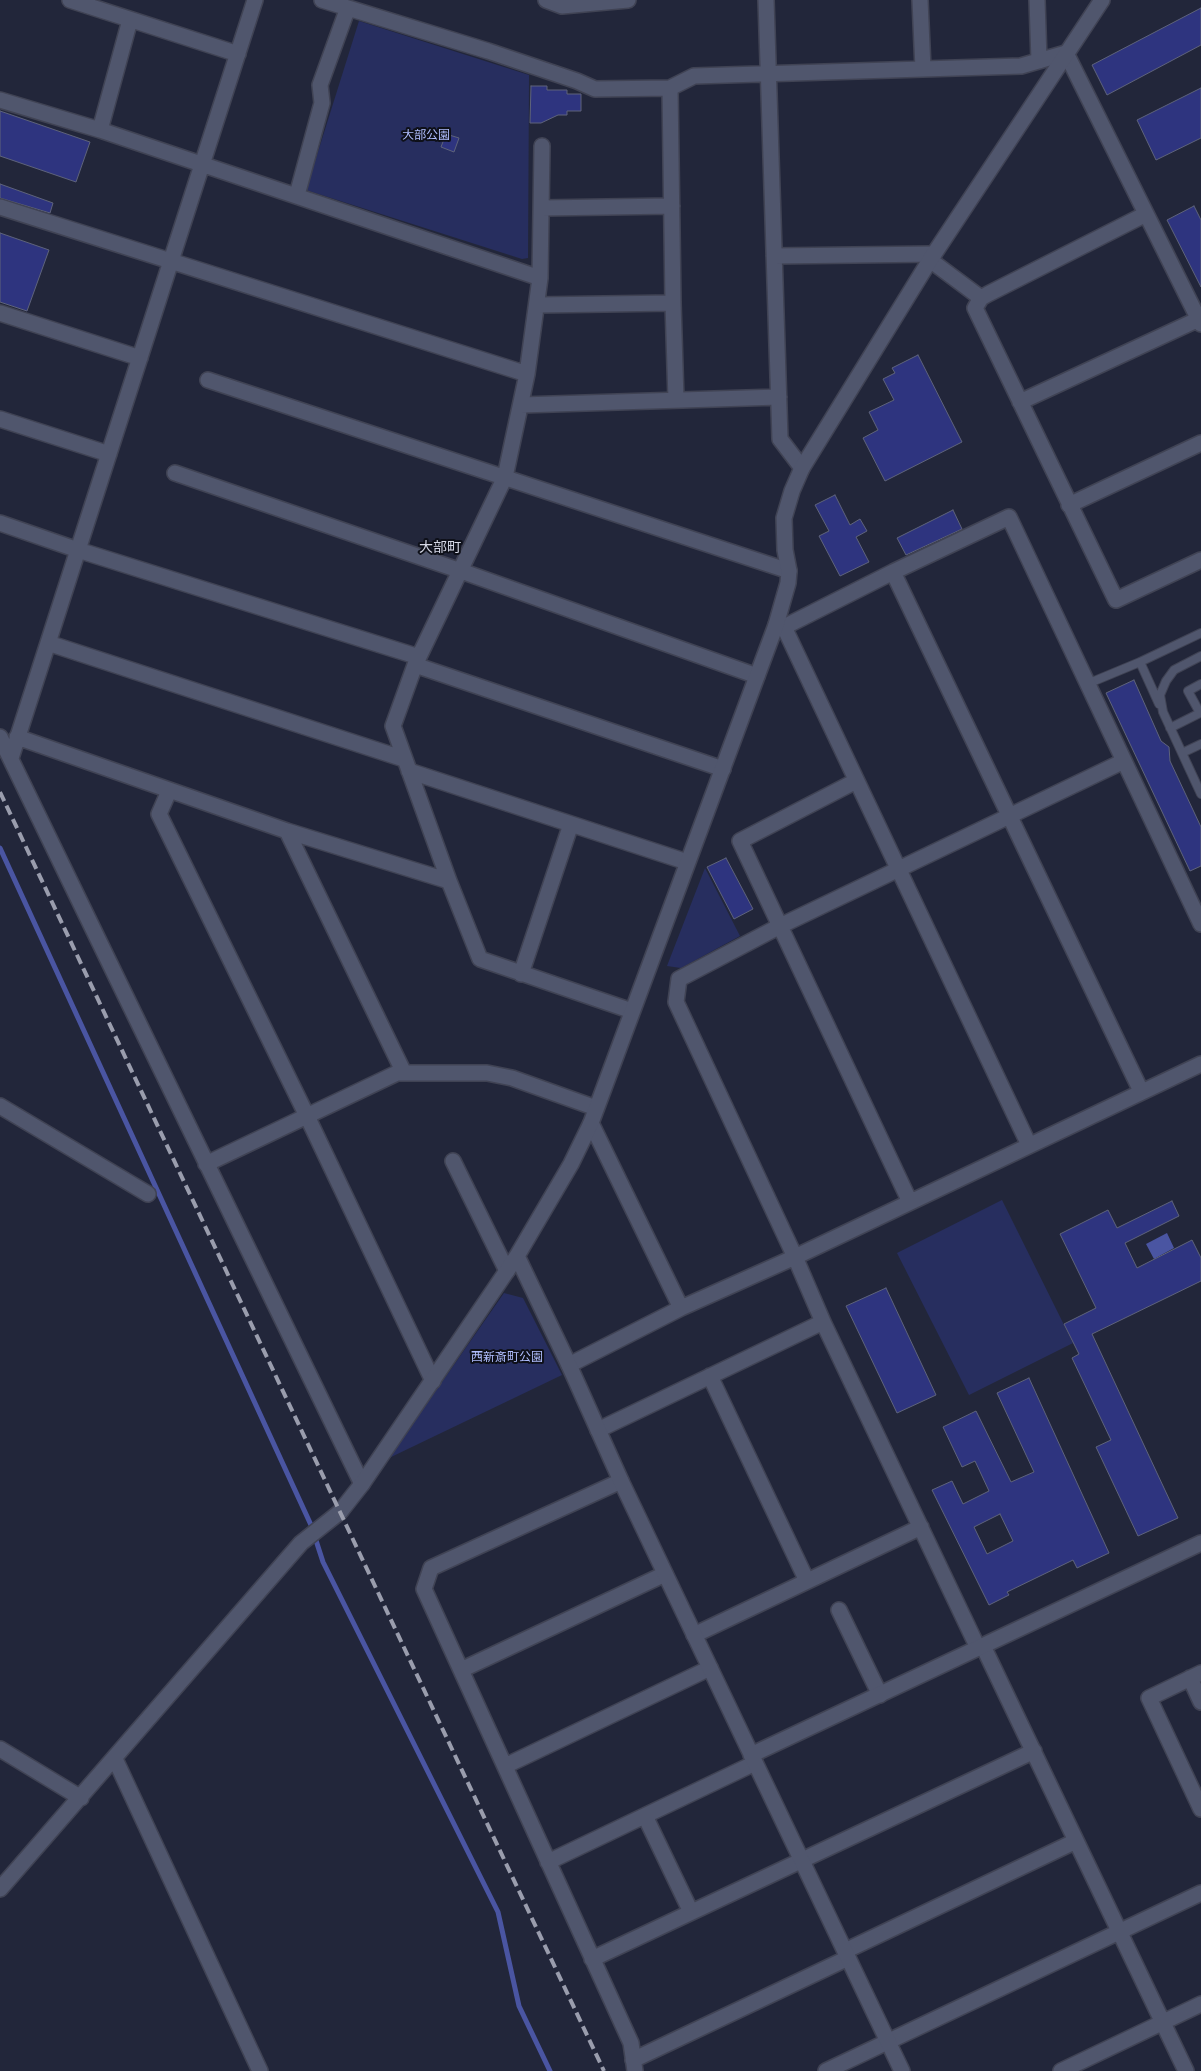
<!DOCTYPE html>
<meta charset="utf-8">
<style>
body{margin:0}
canvas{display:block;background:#22263a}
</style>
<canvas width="1201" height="2071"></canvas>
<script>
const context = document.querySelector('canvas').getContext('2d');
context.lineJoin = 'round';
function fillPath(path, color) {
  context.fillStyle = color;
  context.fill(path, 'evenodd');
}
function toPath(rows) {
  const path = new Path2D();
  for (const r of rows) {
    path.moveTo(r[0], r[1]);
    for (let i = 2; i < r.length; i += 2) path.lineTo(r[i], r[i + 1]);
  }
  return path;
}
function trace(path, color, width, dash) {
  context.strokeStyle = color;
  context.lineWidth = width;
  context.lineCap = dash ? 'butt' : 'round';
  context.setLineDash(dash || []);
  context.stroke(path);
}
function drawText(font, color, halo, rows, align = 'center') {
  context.font = font + ' "Work Sans","Noto Sans JP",sans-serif';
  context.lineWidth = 4;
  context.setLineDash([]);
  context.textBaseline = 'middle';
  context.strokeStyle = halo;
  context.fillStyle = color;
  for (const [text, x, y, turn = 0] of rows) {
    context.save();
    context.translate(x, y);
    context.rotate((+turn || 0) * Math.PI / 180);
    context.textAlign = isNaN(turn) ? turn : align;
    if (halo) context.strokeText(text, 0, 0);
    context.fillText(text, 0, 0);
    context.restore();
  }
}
fillPath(toPath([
 [359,21,529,75,528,258,522,259,306,190],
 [705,868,740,936,681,968,667,966],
 [1002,1200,1073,1343,969,1395,897,1253],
 [504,1293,523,1298,562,1375,389,1458]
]), '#272e5f');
fillPath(toPath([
 [1167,1233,1174,1248,1154,1259,1146,1244]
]), '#4a55a2');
trace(toPath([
 [0,848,311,1525,323,1562,498,1912,519,2006,550,2071]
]), '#4a55a2', 5);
const building = toPath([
 [1201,8,1201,45,1107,95,1092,65,1201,8],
 [531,86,547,86,547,90,567,90,567,94,581,94,581,111,567,111,567,115,558,115,541,123,530,123,531,86],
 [1201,88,1201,138,1156,160,1137,120,1201,88],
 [0,111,90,142,76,182,0,156,0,111],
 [446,134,459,138,454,152,441,147,446,134],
 [0,184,53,203,50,213,0,198,0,184],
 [1194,206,1201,220,1201,287,1167,220,1194,206],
 [0,233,49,250,27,311,0,302,0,233],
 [918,355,962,442,885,481,863,438,878,430,869,412,894,400,883,379,895,373,892,368,918,355],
 [835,495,850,525,860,519,867,531,856,537,869,562,840,576,819,536,829,531,815,505,835,495],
 [953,510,962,529,906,555,897,538,953,510],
 [1134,680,1161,741,1169,747,1170,761,1201,827,1201,866,1190,871,1106,693,1134,680],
 [726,858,753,909,734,919,707,867,726,858],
 [1172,1201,1179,1216,1125,1243,1137,1268,1192,1240,1201,1258,1201,1281,1092,1334,1178,1518,1138,1536,1096,1447,1111,1440,1072,1358,1079,1354,1064,1324,1096,1308,1060,1234,1108,1210,1117,1228,1172,1201],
 [886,1288,936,1395,897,1413,846,1306,886,1288],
 [1029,1378,1109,1553,1077,1568,1073,1560,1007,1592,1009,1595,989,1605,932,1490,952,1481,963,1504,989,1491,975,1461,962,1467,943,1427,976,1411,1011,1482,1034,1472,997,1393,1029,1378],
 [1000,1514,1013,1541,987,1554,974,1527,1000,1514]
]);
fillPath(building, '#2e347f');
trace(building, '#5e637b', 1);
const lane = toPath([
 [1201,656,1174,670,1166,681,1160,695,1163,712,1201,794],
 [1087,684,1140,662],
 [1159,704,1140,662,1201,633],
 [1170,728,1200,713,1188,691,1201,684],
 [1182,753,1201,744]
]);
const street = toPath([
 [70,0,238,54],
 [322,0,488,51,577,81,595,89,670,88,694,76,1021,66,1066,53,1201,324],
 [546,0,562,6,628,0],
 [766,0,780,439,802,468],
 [920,0,923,69],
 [1037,0,1039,61],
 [670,88,673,303,676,400],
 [0,100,100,130,540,278],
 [100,130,130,20],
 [542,146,540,278,527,374,505,477,415,665,393,726,449,881,480,959,632,1011],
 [297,195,322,103,320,85,346,13],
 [0,207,527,374],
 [542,208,672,206],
 [1146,214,988,294,981,298,975,308,1116,600,1201,560],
 [774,256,934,254],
 [930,260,981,298],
 [537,305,673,303],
 [0,313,140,358],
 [208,380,789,571],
 [1020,402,1199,319],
 [521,405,779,397],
 [0,419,109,454],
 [175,473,461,571,757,676],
 [1069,505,1201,443],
 [0,523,78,550,419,657],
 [893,572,1141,1091],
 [776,625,784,627,1029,1145],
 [784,627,893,572,1009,517,1201,924],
 [48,643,404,759],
 [415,665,723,769],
 [0,737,362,1484],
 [17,737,287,831,449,881],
 [11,758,255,0],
 [409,771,687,862],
 [856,781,740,841,910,1202],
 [169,791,159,814,307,1116,433,1381],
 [287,831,404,1073],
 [521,974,571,824],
 [0,1106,148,1194],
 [591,1123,681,1308],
 [453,1161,507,1271],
 [206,1164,397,1073,487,1073,512,1078,596,1108],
 [569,1365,681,1308,795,1257,1201,1064],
 [710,1376,807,1581],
 [598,1430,823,1322],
 [621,1481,431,1568,424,1589,631,2043,635,2071],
 [839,1610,880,1695],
 [694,1635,921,1527],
 [983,1646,1186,2071],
 [978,1648,823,1322,795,1257,676,1002,679,979,780,926,1124,761],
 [461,1670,665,1574],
 [1201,1673,1149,1698,1201,1809],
 [1190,1678,1201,1702],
 [0,1749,81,1798],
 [115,1759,260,2071],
 [505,1766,710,1668],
 [645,1816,691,1912],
 [548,1862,755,1763],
 [0,1889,301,1543,340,1512],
 [845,1951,1076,1841],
 [592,1959,1034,1751],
 [633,2060,848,1958],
 [826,2071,1201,1893],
 [1061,2071,1201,2004]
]);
const secondary = toPath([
 [517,1256,569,1365,621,1481,902,2071],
 [340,1512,362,1484,517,1256,571,1164,591,1123,776,625,788,583,789,571,785,550,784,518,792,491,802,468,930,260,1102,0],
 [751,1755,1201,1543]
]);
trace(lane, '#404354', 10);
trace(street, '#404354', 18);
trace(secondary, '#404354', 18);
trace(lane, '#50566d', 8);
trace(street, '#50566d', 15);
trace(secondary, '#50566d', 15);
trace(toPath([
 [0,792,604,2071]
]), '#9a9dad', 4, [10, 5]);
drawText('12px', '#afbdfd', '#0e1019', [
 ["大部公園",426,135],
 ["西新斎町公園",507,1357]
]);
drawText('14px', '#d6d9e7', '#0e1019', [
 ["大部町",440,548]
]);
</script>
